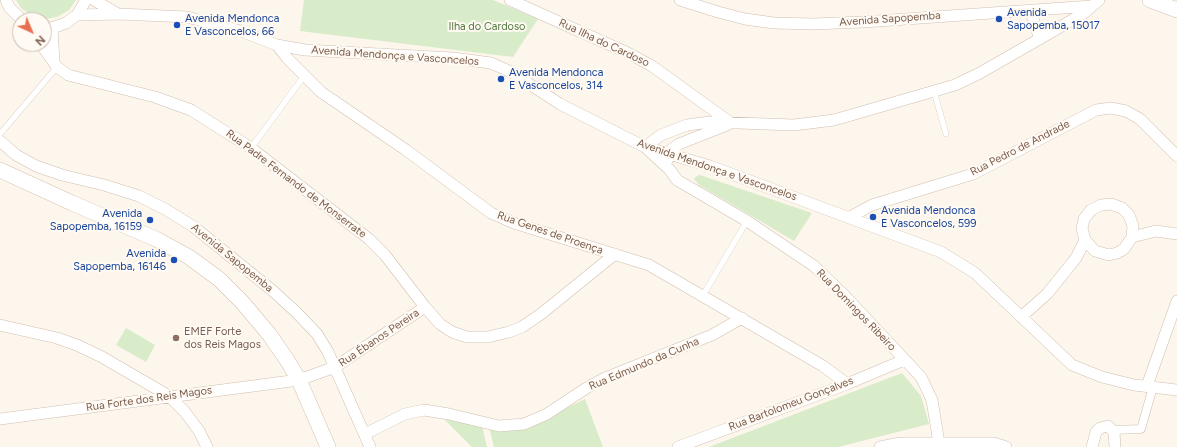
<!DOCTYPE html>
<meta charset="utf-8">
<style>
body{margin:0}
#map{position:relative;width:1177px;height:447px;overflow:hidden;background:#fdf6ec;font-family:Figtree,sans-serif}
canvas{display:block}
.north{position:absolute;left:12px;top:12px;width:40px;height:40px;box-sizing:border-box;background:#fffaf3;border:1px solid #cabbb1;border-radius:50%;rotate:136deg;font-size:11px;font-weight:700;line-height:16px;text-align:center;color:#7a5c4d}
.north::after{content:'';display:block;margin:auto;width:14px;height:18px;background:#e76f51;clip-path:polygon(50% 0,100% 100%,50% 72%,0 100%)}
</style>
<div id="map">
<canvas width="1177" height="447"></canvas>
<div class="north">N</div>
</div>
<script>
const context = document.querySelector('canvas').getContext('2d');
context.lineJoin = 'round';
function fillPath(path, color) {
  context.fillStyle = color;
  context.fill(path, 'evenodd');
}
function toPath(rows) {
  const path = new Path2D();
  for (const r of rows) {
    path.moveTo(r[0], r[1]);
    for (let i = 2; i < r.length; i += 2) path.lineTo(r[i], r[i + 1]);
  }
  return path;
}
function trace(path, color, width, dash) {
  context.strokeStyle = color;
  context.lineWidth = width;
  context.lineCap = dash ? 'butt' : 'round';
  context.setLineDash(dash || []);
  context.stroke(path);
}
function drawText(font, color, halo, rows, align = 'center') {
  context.font = font + ' Figtree,sans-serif';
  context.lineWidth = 4;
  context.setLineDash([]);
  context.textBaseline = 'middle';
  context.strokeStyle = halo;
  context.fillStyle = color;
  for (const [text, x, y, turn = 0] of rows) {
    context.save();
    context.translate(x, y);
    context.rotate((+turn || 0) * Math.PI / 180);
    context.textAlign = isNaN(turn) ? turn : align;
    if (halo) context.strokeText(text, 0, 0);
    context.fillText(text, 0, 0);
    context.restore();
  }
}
fillPath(toPath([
 [16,0,76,0,69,10,57,17,44,19,32,16,21,8],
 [304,0,493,0,538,19,513,57,300,31],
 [700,175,747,191,812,213,794,241,699,185,694,179,697,176],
 [126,328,155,345,146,362,116,345],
 [902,373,921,396,929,424,838,447,709,447],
 [585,399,603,447,494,447,489,427,532,425],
 [444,419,482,426,487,447,472,447]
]), '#d8ecc9');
const service = toPath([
 [934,91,946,134],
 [0,134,57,67],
 [251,148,304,76],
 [702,297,747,221]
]);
const pedestrian = toPath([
 [1113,430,1141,429,1153,387]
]);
const minor = toPath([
 [6,0,9,7,22,20],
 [94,0,118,14],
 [510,0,628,53,652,66,731,123],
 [680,0,718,12,745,19,774,23,813,24,863,22,1092,6],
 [1030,10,1040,39],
 [77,15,119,14,187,17,241,31,277,45,305,50,453,58,491,63,511,72,560,104,645,147,710,166,941,252,975,273,1072,365,1102,377,1134,385,1177,390],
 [44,27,52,28,66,23,77,15,86,0],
 [52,28,54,62],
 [41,44,57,67,68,75,155,97,191,110,251,148,369,239,385,255,425,307,440,324,452,332,467,337,488,337,509,332,522,327,541,314,615,254],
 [277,45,287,58,321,92,406,150,491,213,514,223,649,265,823,366,847,384],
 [0,141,16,155,36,166,62,175,104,185,139,196,165,209,194,227,273,291,296,312,317,334,328,352,370,447],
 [668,159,667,153,679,144,727,125],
 [850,217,872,205,973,174,1096,110,1111,108,1126,111,1140,119,1177,156],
 [1132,237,1156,231,1177,234],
 [1021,317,1047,294,1076,258,1085,240,1082,229,1084,219,1091,210,1101,205,1111,204,1122,208,1129,215,1133,226,1132,237,1124,249,1117,253,1109,255,1095,251,1085,240],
 [0,325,57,338,77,345,102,357,169,396,185,412,199,431,207,447],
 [1147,386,1177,301],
 [0,419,299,380,335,367,425,307],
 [365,434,405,414,424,410,449,414,499,426,524,424,547,414,588,387,605,378,712,335,742,318],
 [939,443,932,400,921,377,845,296,814,266,747,221,677,180,670,170,645,147,661,135,687,125,710,122,794,125,834,120,955,85,980,73,1055,30,1084,13,1099,0],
 [678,447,847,384,904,360],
 [880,447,900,443,994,443,1006,447],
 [1092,447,1096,432,1100,428,1108,426,1114,432,1115,447]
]);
const secondary = toPath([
 [1150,0,1177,10],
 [0,170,72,203,156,239,189,257,219,279,242,302,269,334,287,360,299,380,328,447]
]);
trace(service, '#d1beb0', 6);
trace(pedestrian, '#d1beb0', 9);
trace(minor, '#d1beb0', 12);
trace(secondary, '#d6c0b0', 16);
trace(service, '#fff', 5.5);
trace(pedestrian, '#fff', 8);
trace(minor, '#fff', 11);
trace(secondary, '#fff', 15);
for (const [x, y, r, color] of [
 [999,19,4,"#1a4fb4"],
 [177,25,4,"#1a4fb4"],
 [501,79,4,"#1a4fb4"],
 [873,217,4,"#1a4fb4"],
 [150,220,4,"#1a4fb4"],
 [174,260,4,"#1a4fb4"],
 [176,338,4,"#8d6e63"]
]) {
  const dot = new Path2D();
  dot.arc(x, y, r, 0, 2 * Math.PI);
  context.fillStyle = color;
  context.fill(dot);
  trace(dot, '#fffaf3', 1.5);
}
drawText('11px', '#164399', '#fffaf3', [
 ["Avenida",1007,13],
 ["Sapopemba, 15017",1007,26],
 ["Avenida Mendonca",185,19],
 ["E Vasconcelos, 66",185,32],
 ["Avenida Mendonca",509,73],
 ["E Vasconcelos, 314",509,86],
 ["Avenida Mendonca",881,211],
 ["E Vasconcelos, 599",881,224],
 ["Avenida",142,214,"right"],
 ["Sapopemba, 16159",142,227,"right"],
 ["Avenida",166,254,"right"],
 ["Sapopemba, 16146",166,267,"right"]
], 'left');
drawText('11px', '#7a5c4d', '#fffaf3', [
 ["Avenida Sapopemba",890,19,-4],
 ["Rua Ilha do Cardoso",604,43,25],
 ["Avenida Mendonça e Vasconcelos",395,56,4],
 ["Rua Pedro de Andrade",1020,148,-27],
 ["Avenida Mendonça e Vasconcelos",717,170,19],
 ["Rua Padre Fernando de Monserrate",296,184,37],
 ["Rua Genes de Proença",550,233,19],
 ["Avenida Sapopemba",232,258,39],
 ["Rua Domingos Ribeiro",856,310,46],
 ["Rua Ébanos Pereira",379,338,-34],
 ["Rua Edmundo da Cunha",644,364,-23],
 ["Rua Forte dos Reis Magos",149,399,-8],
 ["Rua Bartolomeu Gonçalves",791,404,-21]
]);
drawText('11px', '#537a41', '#fffaf3', [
 ["Ilha do Cardoso",487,27]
]);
drawText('11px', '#785e54', '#fffaf3', [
 ["EMEF Forte",184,332],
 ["dos Reis Magos",184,345]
], 'left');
</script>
